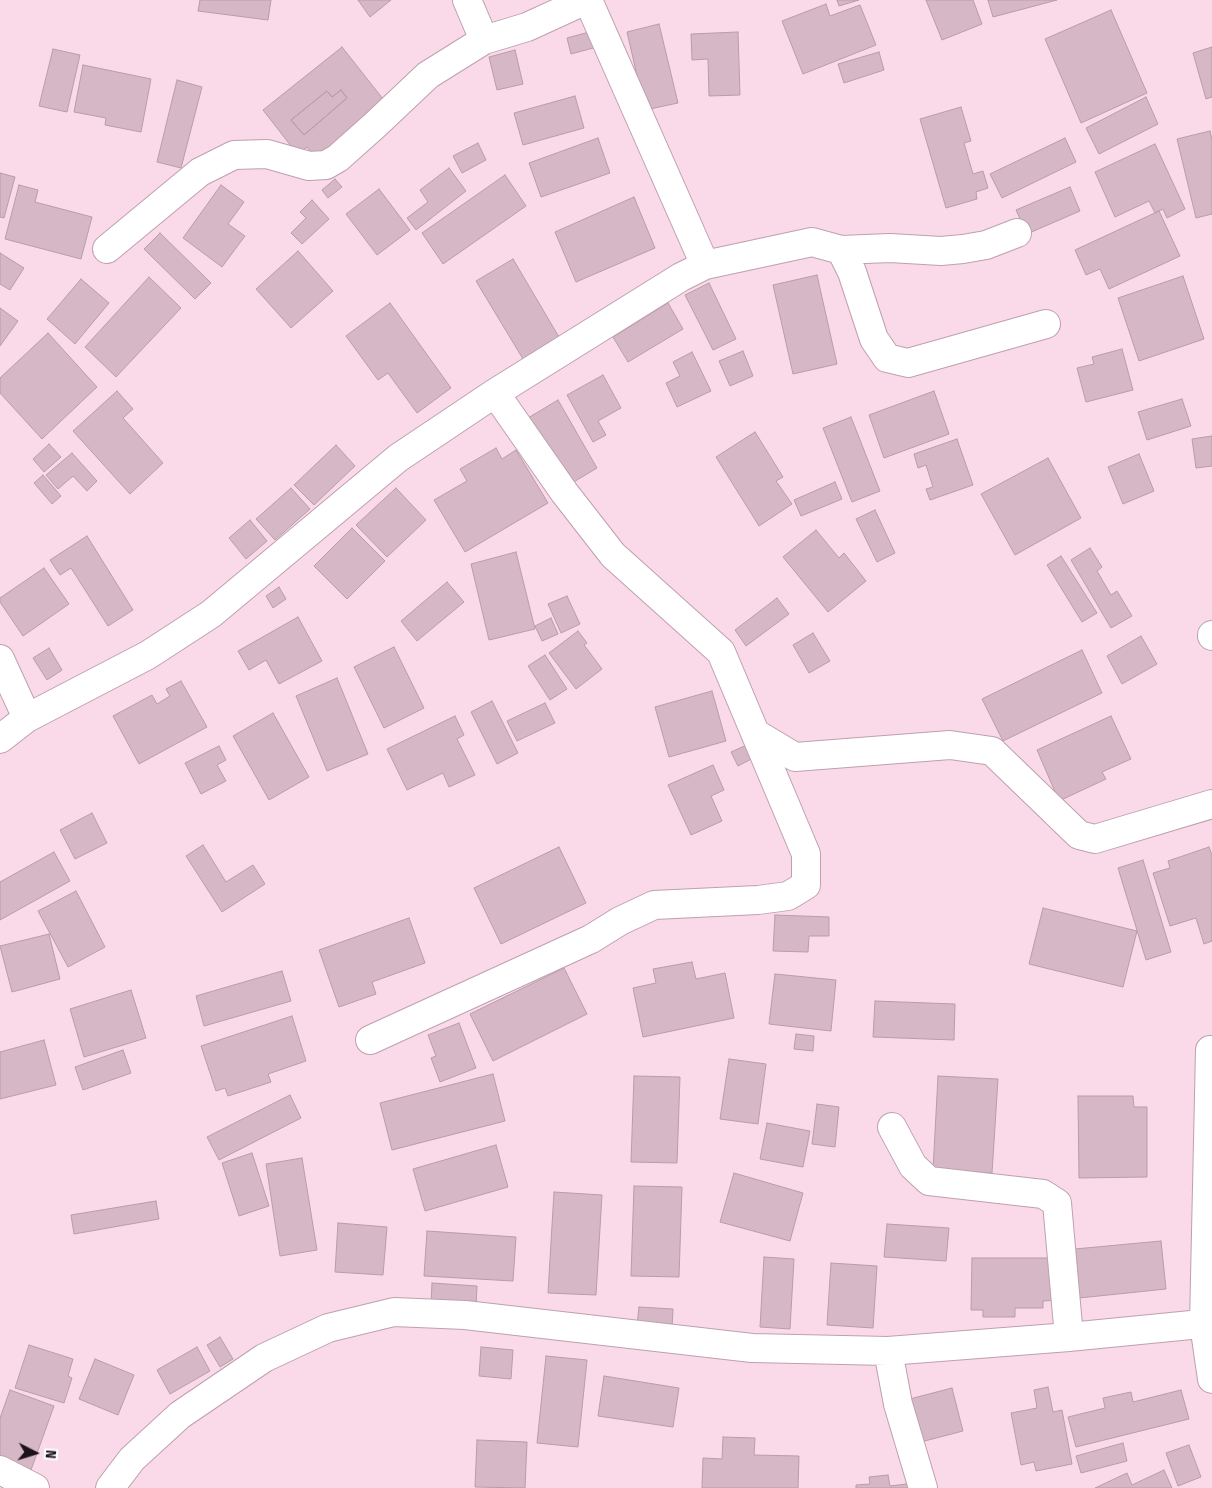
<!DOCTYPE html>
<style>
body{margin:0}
#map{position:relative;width:1212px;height:1488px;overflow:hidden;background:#fadae9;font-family:"Fira Sans Condensed",sans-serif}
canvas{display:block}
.north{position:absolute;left:10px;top:1428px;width:50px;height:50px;-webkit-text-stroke:4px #fff;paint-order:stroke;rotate:95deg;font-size:14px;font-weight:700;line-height:20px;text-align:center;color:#1c1217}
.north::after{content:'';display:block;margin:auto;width:18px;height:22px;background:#1c1217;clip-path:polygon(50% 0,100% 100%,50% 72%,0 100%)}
</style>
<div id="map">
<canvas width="1212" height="1488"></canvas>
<div class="north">N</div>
</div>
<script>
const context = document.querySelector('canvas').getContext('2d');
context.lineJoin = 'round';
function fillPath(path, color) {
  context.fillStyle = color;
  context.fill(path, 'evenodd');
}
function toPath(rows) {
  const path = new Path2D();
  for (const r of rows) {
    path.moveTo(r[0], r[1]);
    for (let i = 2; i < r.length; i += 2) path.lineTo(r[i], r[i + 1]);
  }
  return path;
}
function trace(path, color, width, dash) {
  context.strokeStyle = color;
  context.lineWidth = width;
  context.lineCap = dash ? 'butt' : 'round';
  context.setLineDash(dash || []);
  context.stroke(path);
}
const building = toPath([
 [200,0,271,0,268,20,198,11,200,0],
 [358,0,391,0,370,17,358,0],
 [837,0,859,0,839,6,837,0],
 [926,0,973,0,982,24,942,40,926,0],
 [988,0,1057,0,993,17,988,0],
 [826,4,830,16,860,5,876,45,803,74,782,21,826,4],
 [1111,10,1147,93,1081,123,1045,39,1111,10],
 [659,24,678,103,645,110,627,32,659,24],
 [593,31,597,47,571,54,567,38,593,31],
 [738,32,740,95,709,96,708,59,692,60,691,34,738,32],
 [342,47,387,104,317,160,307,147,298,155,263,110,342,47],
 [341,90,347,98,304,135,291,120,327,91,332,97,341,90],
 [1212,47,1212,97,1206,99,1193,53,1212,47],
 [53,49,80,55,67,112,39,106,53,49],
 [515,50,523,84,497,90,489,57,515,50],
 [879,52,884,70,844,83,838,64,879,52],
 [83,65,151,79,141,132,105,125,106,118,74,112,83,65],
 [177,80,202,87,181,168,157,162,177,80],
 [341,90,347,98,304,135,291,120,327,91,332,97,341,90],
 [575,96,584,128,523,145,514,113,575,96],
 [1146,97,1158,124,1099,154,1086,128,1146,97],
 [961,107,971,141,964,143,973,174,983,171,988,188,976,192,977,199,946,208,920,119,961,107],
 [1210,131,1212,140,1212,214,1196,218,1177,139,1210,131],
 [598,138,610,173,541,197,529,163,598,138],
 [1065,138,1076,162,1002,198,990,174,1065,138],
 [478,143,486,160,462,173,453,156,478,143],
 [1155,144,1185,209,1167,218,1163,209,1155,213,1149,201,1115,217,1095,172,1155,144],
 [449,168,466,191,416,230,407,218,428,202,420,190,449,168],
 [0,173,15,177,4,218,0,217,0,173],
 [505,175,526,206,443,264,422,233,505,175],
 [335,179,342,187,328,198,322,190,335,179],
 [19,185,38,190,35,202,92,217,81,259,5,239,19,185],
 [221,185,244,202,228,224,245,236,222,267,183,238,221,185],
 [1070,187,1080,211,1027,234,1016,210,1070,187],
 [379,189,410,230,377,255,346,214,379,189],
 [634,197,655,248,576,282,555,232,634,197],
 [312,200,329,219,302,244,291,233,306,218,300,212,312,200],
 [1159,211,1180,256,1109,289,1100,269,1086,275,1075,250,1159,211],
 [160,233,211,283,195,299,144,249,160,233],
 [298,251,333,291,291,328,256,289,298,251],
 [0,253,24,268,10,290,0,284,0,253],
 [513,259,559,337,523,359,476,281,513,259],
 [817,275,837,364,793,374,773,285,817,275],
 [1183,276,1204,339,1139,361,1118,298,1183,276],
 [149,277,181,308,116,377,85,347,149,277],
 [81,279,109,303,75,344,47,319,81,279],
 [709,283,736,339,713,350,685,295,709,283],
 [390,303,451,388,417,413,388,373,378,380,346,336,390,303],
 [668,303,683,329,628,362,613,337,668,303],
 [0,308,18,321,0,346,0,308],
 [48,333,97,387,42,439,0,393,0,378,48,333],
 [1122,349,1133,390,1086,402,1077,368,1094,364,1092,357,1122,349],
 [743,351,753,376,730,386,719,361,743,351],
 [692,352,711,391,677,407,666,383,680,376,673,362,692,352],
 [603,375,621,408,598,421,606,435,593,442,567,395,603,375],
 [117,391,133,409,123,418,163,463,130,494,73,431,117,391],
 [934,391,949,434,884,458,869,415,934,391],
 [1182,399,1191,426,1147,440,1138,412,1182,399],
 [558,400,597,468,567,486,528,418,558,400],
 [851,417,880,491,852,502,823,428,851,417],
 [755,432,783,477,776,481,792,504,759,526,716,457,755,432],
 [1212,436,1212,466,1196,468,1192,439,1212,436],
 [957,439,973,485,930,500,926,489,933,487,926,465,918,468,914,454,957,439],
 [49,444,61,457,44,472,33,459,49,444],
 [336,445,355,466,314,505,294,485,336,445],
 [496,448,502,459,516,450,548,503,465,552,434,500,467,481,460,469,496,448],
 [72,453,97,481,87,491,73,476,58,489,46,475,72,453],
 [1139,454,1154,491,1123,504,1108,467,1139,454],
 [1048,458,1081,518,1015,555,981,494,1048,458],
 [43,475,61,496,52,504,34,483,43,475],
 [835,482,842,499,801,516,794,500,835,482],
 [291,488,310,509,275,540,256,519,291,488],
 [396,488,426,520,387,557,356,525,396,488],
 [875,510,895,553,877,562,856,519,875,510],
 [250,520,267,541,246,559,229,538,250,520],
 [352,528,385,561,347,599,314,566,352,528],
 [816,530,839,558,844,553,866,581,828,612,783,557,816,530],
 [87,536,133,610,108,626,71,568,60,575,50,560,87,536],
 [1090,548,1102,567,1097,571,1111,595,1117,591,1132,616,1111,628,1071,560,1090,548],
 [516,552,535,629,489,640,471,564,516,552],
 [1061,556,1097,613,1082,622,1047,565,1061,556],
 [44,568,69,604,23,636,0,602,0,598,44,568],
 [447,582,464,602,417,641,401,621,447,582],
 [279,587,286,599,273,608,266,596,279,587],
 [567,596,580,624,561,633,548,604,567,596],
 [777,598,789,614,746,646,735,630,777,598],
 [298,617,322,661,279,684,266,660,249,670,238,651,298,617],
 [551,618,558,634,542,641,535,626,551,618],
 [578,631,587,643,584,645,602,669,576,689,549,653,578,631],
 [813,633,830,661,809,673,793,645,813,633],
 [1141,636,1157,664,1122,684,1107,656,1141,636],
 [394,647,424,708,384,728,354,667,394,647],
 [49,648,62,670,47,680,33,658,49,648],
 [1082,650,1102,693,1003,741,982,699,1082,650],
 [545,655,567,689,550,700,528,666,545,655],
 [337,678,368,754,327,771,296,696,337,678],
 [181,681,207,727,139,764,113,716,152,695,157,704,170,696,166,689,181,681],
 [712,691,726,741,669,757,655,707,712,691],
 [492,701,518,753,497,764,471,712,492,701],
 [545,703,555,723,517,741,507,721,545,703],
 [273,713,309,777,269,800,233,736,273,713],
 [455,716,464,735,457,739,475,775,449,787,443,773,407,790,387,749,455,716],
 [1111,716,1131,759,1102,772,1106,779,1059,801,1037,750,1111,716],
 [749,744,755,757,738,766,731,752,749,744],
 [219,746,226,760,217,765,226,781,201,794,185,763,219,746],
 [713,765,724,790,711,796,722,821,691,835,668,785,713,765],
 [92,813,107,843,75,859,60,830,92,813],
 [203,845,226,882,253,865,265,884,222,912,186,856,203,845],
 [559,847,586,903,501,944,474,888,559,847],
 [1209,847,1212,855,1212,941,1204,944,1196,918,1170,926,1153,873,1170,868,1168,861,1209,847],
 [54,852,70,881,0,920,0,882,54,852],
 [1143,860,1171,952,1146,960,1118,868,1143,860],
 [76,891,105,947,68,967,38,911,76,891],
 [1043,908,1137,931,1123,987,1029,964,1043,908],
 [775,915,829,917,829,936,809,936,808,952,773,951,775,915],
 [409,918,425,963,372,982,376,994,339,1007,319,950,409,918],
 [49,934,60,979,12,992,0,946,49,934],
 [692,962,696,979,725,973,734,1018,643,1037,633,988,656,983,653,969,692,962],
 [564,968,587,1014,493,1061,470,1014,564,968],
 [282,971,291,1001,204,1026,196,996,282,971],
 [775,974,836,980,831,1031,769,1024,775,974],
 [131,990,146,1038,84,1057,70,1009,131,990],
 [875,1001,955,1004,954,1040,873,1037,875,1001],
 [292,1016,306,1061,268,1074,271,1082,228,1096,225,1088,216,1091,201,1046,292,1016],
 [459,1023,476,1068,440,1082,431,1058,436,1056,428,1035,459,1023],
 [796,1034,814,1036,813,1051,794,1049,796,1034],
 [44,1040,56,1085,0,1099,0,1052,44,1040],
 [123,1050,131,1073,83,1090,75,1067,123,1050],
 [729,1059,766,1064,758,1124,720,1119,729,1059],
 [493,1074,505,1121,392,1150,380,1103,493,1074],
 [634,1076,680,1077,677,1163,631,1162,634,1076],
 [938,1076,998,1079,992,1173,933,1170,938,1076],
 [290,1095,301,1118,219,1160,207,1137,290,1095],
 [1078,1096,1133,1096,1134,1107,1147,1107,1147,1177,1079,1178,1078,1096],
 [817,1104,839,1107,835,1147,812,1144,817,1104],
 [767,1123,810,1131,803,1167,760,1159,767,1123],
 [496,1145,508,1187,425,1211,413,1169,496,1145],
 [252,1153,269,1206,239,1216,222,1163,252,1153],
 [302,1158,317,1250,280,1256,266,1164,302,1158],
 [734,1173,803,1193,790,1241,720,1222,734,1173],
 [634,1186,682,1187,679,1277,631,1276,634,1186],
 [554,1192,602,1195,596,1295,548,1293,554,1192],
 [156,1201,159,1219,74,1234,71,1215,156,1201],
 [338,1223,387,1227,383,1275,335,1272,338,1223],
 [887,1224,949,1228,946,1261,884,1257,887,1224],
 [427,1231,516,1237,513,1281,424,1276,427,1231],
 [1161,1241,1166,1289,1079,1298,1075,1249,1161,1241],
 [764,1257,794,1259,790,1329,760,1327,764,1257],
 [972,1258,1059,1258,1059,1300,1043,1301,1043,1308,1015,1308,1015,1317,983,1317,983,1310,971,1310,972,1258],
 [831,1263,877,1266,873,1328,827,1325,831,1263],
 [432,1283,477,1286,476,1307,431,1304,432,1283],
 [639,1307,673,1309,672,1328,637,1326,639,1307],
 [220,1337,233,1359,220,1367,207,1345,220,1337],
 [29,1345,73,1359,68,1376,72,1378,64,1403,15,1388,29,1345],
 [197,1347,210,1371,170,1394,157,1370,197,1347],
 [481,1347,513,1350,511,1379,479,1376,481,1347],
 [546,1356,587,1360,578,1447,537,1443,546,1356],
 [95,1359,134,1375,118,1415,79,1399,95,1359],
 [604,1376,679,1388,673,1427,598,1416,604,1376],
 [1048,1387,1053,1412,1062,1410,1072,1464,1036,1471,1034,1462,1021,1465,1011,1413,1037,1408,1034,1390,1048,1387],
 [952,1388,963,1431,917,1443,906,1400,952,1388],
 [10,1390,54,1406,31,1470,0,1459,0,1418,10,1390],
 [1181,1390,1189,1419,1076,1447,1068,1417,1105,1408,1103,1398,1131,1392,1133,1402,1181,1390],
 [723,1437,755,1438,754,1455,799,1456,798,1488,702,1488,703,1458,722,1459,723,1437],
 [477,1440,527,1442,525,1488,475,1487,477,1440],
 [1123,1443,1127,1461,1081,1473,1076,1456,1123,1443],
 [1189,1445,1201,1477,1178,1486,1166,1453,1189,1445],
 [1164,1470,1172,1488,1095,1488,1127,1473,1132,1485,1164,1470],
 [888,1475,890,1486,914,1483,915,1488,856,1488,856,1485,870,1484,869,1477,888,1475]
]);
fillPath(building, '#d6b7c5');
trace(building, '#b99baa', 1);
const minor = toPath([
 [467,0,484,40],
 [107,249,200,172,234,155,267,154,309,166,326,165,338,158,375,125,428,75,484,40,527,27,586,0],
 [841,250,890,248,941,251,963,249,986,245,1017,233],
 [705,265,812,242,841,250,852,272,874,339,887,358,908,363,1046,324],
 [1212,635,1212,636],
 [0,659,27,718],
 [755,733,795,757,950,745,992,751,1079,835,1095,839,1212,804],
 [0,739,27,718,148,655,211,614,398,458,495,393,681,277,705,265,588,0],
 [370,1040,591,939,620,921,654,905,758,900,788,896,806,885,806,854,721,652,613,555,564,492,495,393],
 [1210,1050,1204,1324,1212,1379],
 [892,1127,913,1166,929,1181,1043,1194,1057,1203,1069,1337],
 [888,1351,898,1404,923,1488],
 [0,1470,35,1488],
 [110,1488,132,1459,180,1415,264,1358,328,1328,394,1312,465,1315,752,1348,888,1351,1069,1337,1212,1323]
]);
trace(minor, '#bea0ae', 30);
trace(minor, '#fff', 28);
</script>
